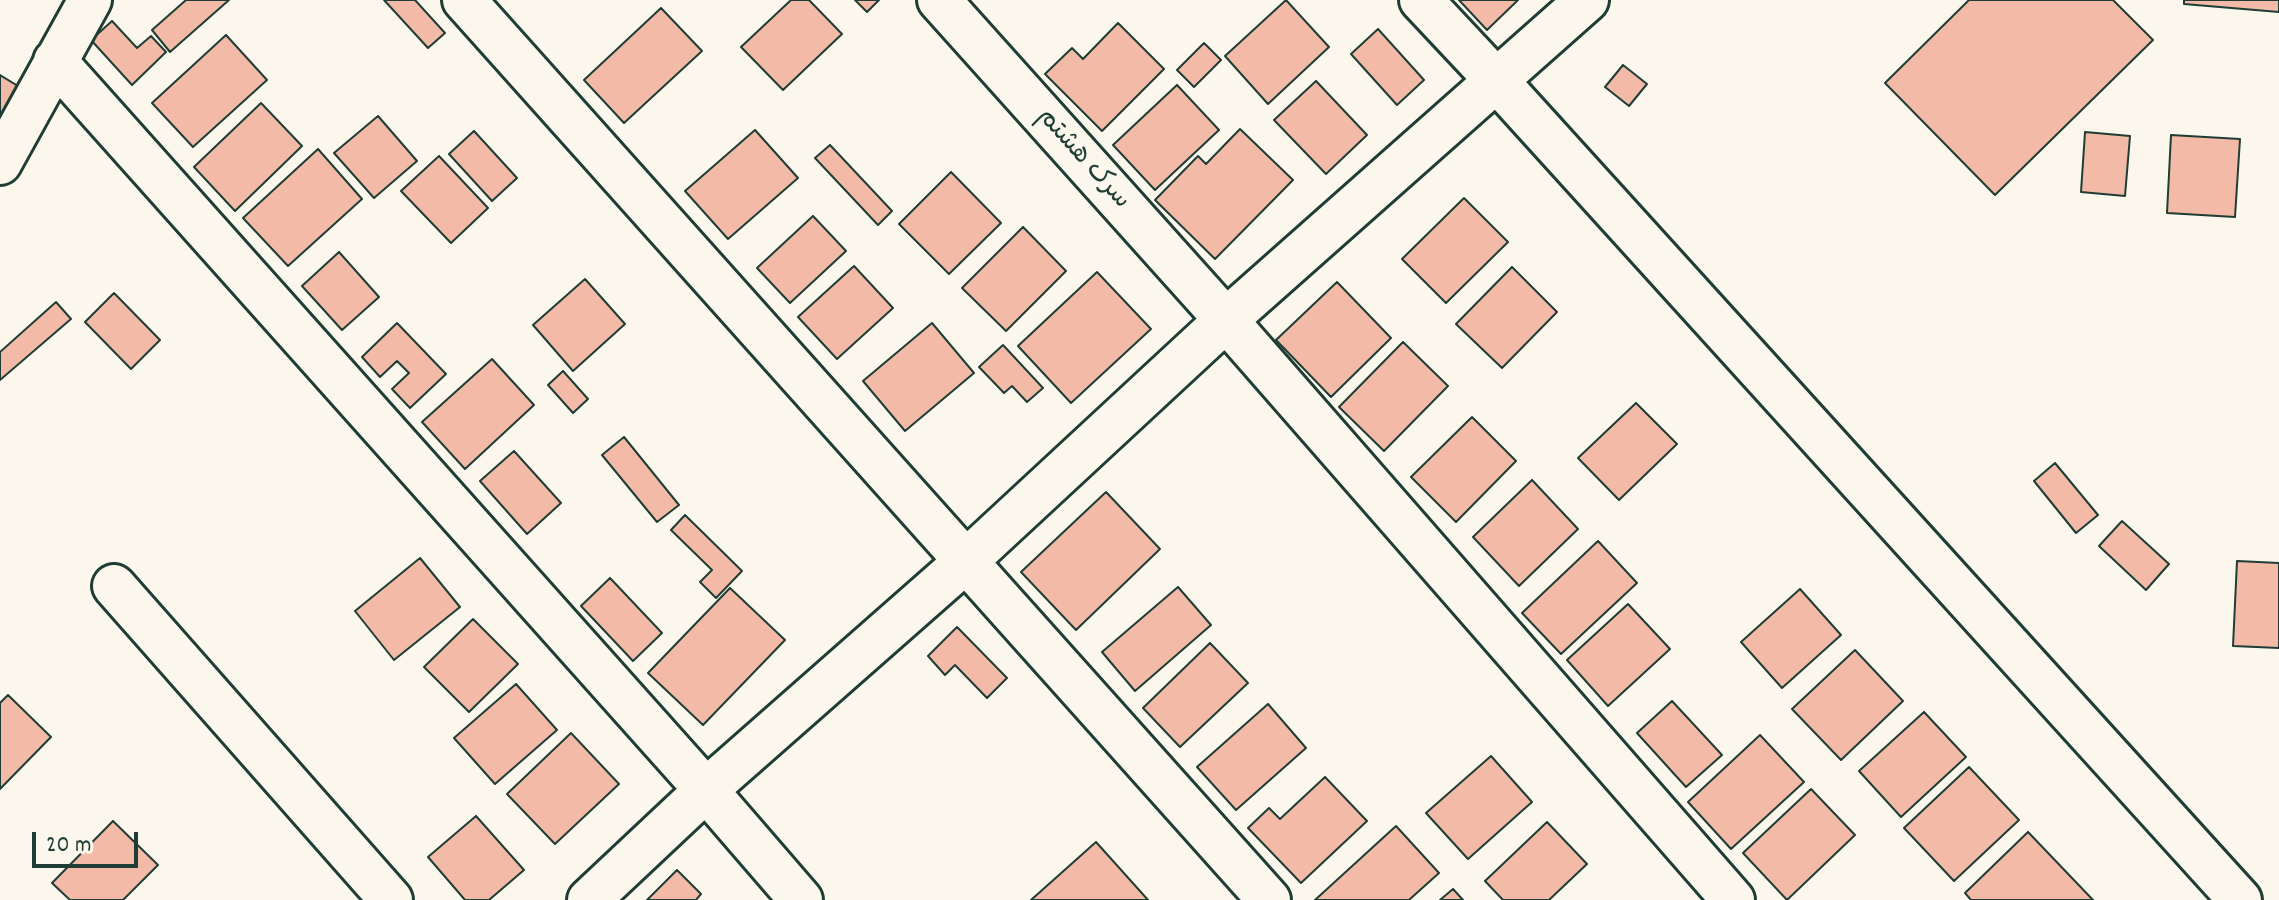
<!DOCTYPE html>
<meta charset="utf-8">
<style>
body{margin:0}
#map{position:relative;width:2279px;height:900px;overflow:hidden;background:#fbf7ec;font-family:Dekko,sans-serif}
canvas{display:block}
.scale{position:absolute;left:32px;top:832px;width:106px;height:36px;box-sizing:border-box;border:4px solid #1f3d34;border-top:0;padding-left:10px;font-size:24px;line-height:28px;white-space:nowrap;color:#1f3d34;-webkit-text-stroke:6px #fbf7ec;paint-order:stroke}
</style>
<div id="map">
<canvas width="2279" height="900"></canvas>
<div class="scale">20 m</div>
</div>
<script>
const context = document.querySelector('canvas').getContext('2d');
context.lineJoin = 'round';
function fillPath(path, color) {
  context.fillStyle = color;
  context.fill(path, 'evenodd');
}
function toPath(rows) {
  const path = new Path2D();
  for (const r of rows) {
    path.moveTo(r[0], r[1]);
    for (let i = 2; i < r.length; i += 2) path.lineTo(r[i], r[i + 1]);
  }
  return path;
}
function trace(path, color, width, dash) {
  context.strokeStyle = color;
  context.lineWidth = width;
  context.lineCap = dash ? 'butt' : 'round';
  context.setLineDash(dash || []);
  context.stroke(path);
}
function drawText(font, color, halo, rows, align = 'center') {
  context.font = font + ' Dekko,"Playpen Sans Arabic",sans-serif';
  context.lineWidth = 6;
  context.setLineDash([]);
  context.textBaseline = 'middle';
  context.strokeStyle = halo;
  context.fillStyle = color;
  for (const [text, x, y, turn = 0] of rows) {
    context.save();
    context.translate(x, y);
    context.rotate((+turn || 0) * Math.PI / 180);
    context.textAlign = isNaN(turn) ? turn : align;
    if (halo) context.strokeText(text, 0, 0);
    context.fillText(text, 0, 0);
    context.restore();
  }
}
const building = toPath([
 [186,0,229,0,170,52,152,30,186,0],
 [384,0,415,0,445,33,428,48,384,0],
 [791,0,809,0,842,34,783,90,741,47,791,0],
 [855,0,879,0,867,12,855,0],
 [1286,0,1329,47,1268,104,1225,56,1286,0],
 [1459,0,1518,0,1487,30,1459,0],
 [1969,0,2113,0,2153,40,1995,195,1885,83,1969,0],
 [2184,0,2279,0,2279,12,2184,4,2184,0],
 [661,8,702,51,624,123,584,80,661,8],
 [112,21,137,48,151,36,166,52,132,85,91,40,112,21],
 [1118,23,1164,69,1102,131,1045,74,1072,48,1083,59,1118,23],
 [1378,29,1424,80,1397,105,1351,54,1378,29],
 [226,35,267,80,193,147,152,103,226,35],
 [1204,43,1221,60,1194,87,1177,70,1204,43],
 [1623,65,1647,84,1629,106,1605,87,1623,65],
 [0,75,18,86,0,116,0,75],
 [1316,81,1367,135,1326,174,1274,120,1316,81],
 [1177,85,1219,130,1155,190,1113,145,1177,85],
 [261,103,302,146,235,211,194,167,261,103],
 [378,116,417,161,374,198,334,153,378,116],
 [1240,129,1293,180,1215,259,1155,200,1198,156,1206,164,1240,129],
 [755,130,798,178,728,239,685,191,755,130],
 [474,131,517,178,492,201,449,154,474,131],
 [2085,132,2130,136,2125,196,2081,192,2085,132],
 [2171,135,2240,139,2235,217,2167,213,2171,135],
 [830,145,892,211,878,225,815,158,830,145],
 [318,149,362,199,288,266,243,218,318,149],
 [439,156,488,208,451,243,401,191,439,156],
 [951,172,1001,223,949,274,899,224,951,172],
 [1464,198,1508,242,1446,303,1402,259,1464,198],
 [813,216,846,251,790,303,757,268,813,216],
 [1023,227,1066,271,1006,331,962,288,1023,227],
 [339,252,379,297,342,330,302,286,339,252],
 [854,266,893,308,837,359,798,317,854,266],
 [1512,267,1557,312,1502,368,1456,324,1512,267],
 [1097,272,1151,329,1071,403,1018,346,1097,272],
 [585,279,625,324,573,371,533,325,585,279],
 [1337,282,1391,338,1331,397,1276,340,1337,282],
 [114,293,160,340,131,369,85,322,114,293],
 [56,302,71,319,0,380,0,352,56,302],
 [397,323,446,374,410,408,392,389,409,373,397,361,380,377,362,357,397,323],
 [932,323,974,373,905,431,863,381,932,323],
 [1403,342,1448,386,1384,451,1339,407,1403,342],
 [1003,345,1043,388,1027,402,1012,386,1004,393,979,367,1003,345],
 [492,359,534,405,465,469,422,422,492,359],
 [563,371,588,399,573,413,548,385,563,371],
 [1636,403,1677,444,1619,500,1578,458,1636,403],
 [1472,417,1516,461,1456,522,1411,477,1472,417],
 [624,437,679,505,657,522,602,455,624,437],
 [514,451,561,503,527,534,480,481,514,451],
 [2055,463,2098,515,2076,533,2034,481,2055,463],
 [1532,480,1578,529,1519,586,1473,537,1532,480],
 [1106,492,1160,549,1076,630,1021,572,1106,492],
 [685,515,742,571,716,598,700,582,712,570,671,530,685,515],
 [2122,521,2169,564,2146,590,2099,546,2122,521],
 [1598,541,1637,583,1561,654,1522,613,1598,541],
 [420,558,460,607,394,660,355,611,420,558],
 [2237,561,2279,563,2279,648,2233,646,2237,561],
 [610,578,662,633,633,661,581,606,610,578],
 [1178,587,1211,625,1135,691,1102,652,1178,587],
 [730,588,785,640,703,725,648,673,730,588],
 [1800,589,1841,635,1782,688,1741,642,1800,589],
 [1628,604,1670,649,1608,706,1567,660,1628,604],
 [473,619,518,664,469,712,424,667,473,619],
 [957,627,1007,678,987,698,955,665,945,675,928,656,957,627],
 [1210,643,1248,683,1180,747,1143,708,1210,643],
 [1855,650,1903,701,1841,760,1792,709,1855,650],
 [516,684,557,730,495,784,454,738,516,684],
 [8,695,51,737,0,789,0,703,8,695],
 [1672,701,1722,755,1686,787,1637,733,1672,701],
 [1268,704,1306,748,1236,810,1197,767,1268,704],
 [1924,712,1966,757,1901,817,1859,771,1924,712],
 [571,733,619,784,555,844,507,794,571,733],
 [1760,735,1804,782,1731,849,1688,802,1760,735],
 [1491,756,1532,802,1468,859,1426,813,1491,756],
 [1969,767,2019,820,1954,881,1904,828,1969,767],
 [1325,777,1367,821,1301,883,1248,828,1269,808,1280,819,1325,777],
 [1811,789,1855,835,1787,900,1743,853,1811,789],
 [476,816,524,870,489,900,465,900,428,857,476,816],
 [113,821,158,865,123,900,70,900,52,883,113,821],
 [1547,822,1587,864,1549,900,1503,900,1485,881,1547,822],
 [1396,826,1439,873,1409,900,1315,900,1396,826],
 [2028,832,2093,900,1971,900,1965,893,2028,832],
 [1096,842,1148,900,1031,900,1096,842],
 [677,870,701,894,696,900,647,900,677,870],
 [1453,889,1463,900,1440,900,1453,889]
]);
fillPath(building, '#f3baa8');
trace(building, '#1f3d34', 2);
const minor = toPath([
 [464,0,1269,900],
 [939,0,1226,320,1733,900],
 [1421,0,1497,81,2240,900],
 [55,61,706,790,801,900],
 [0,163,90,0],
 [114,586,391,900],
 [589,900,706,790,965,562,1226,320,1587,0]
]);
trace(minor, '#1f3d34', 48);
trace(minor, '#fbf7ec', 42);
drawText('26px', '#1f3d34', '#fbf7ec', [
 ["سرک هشتم",1082,160,48]
]);
</script>
